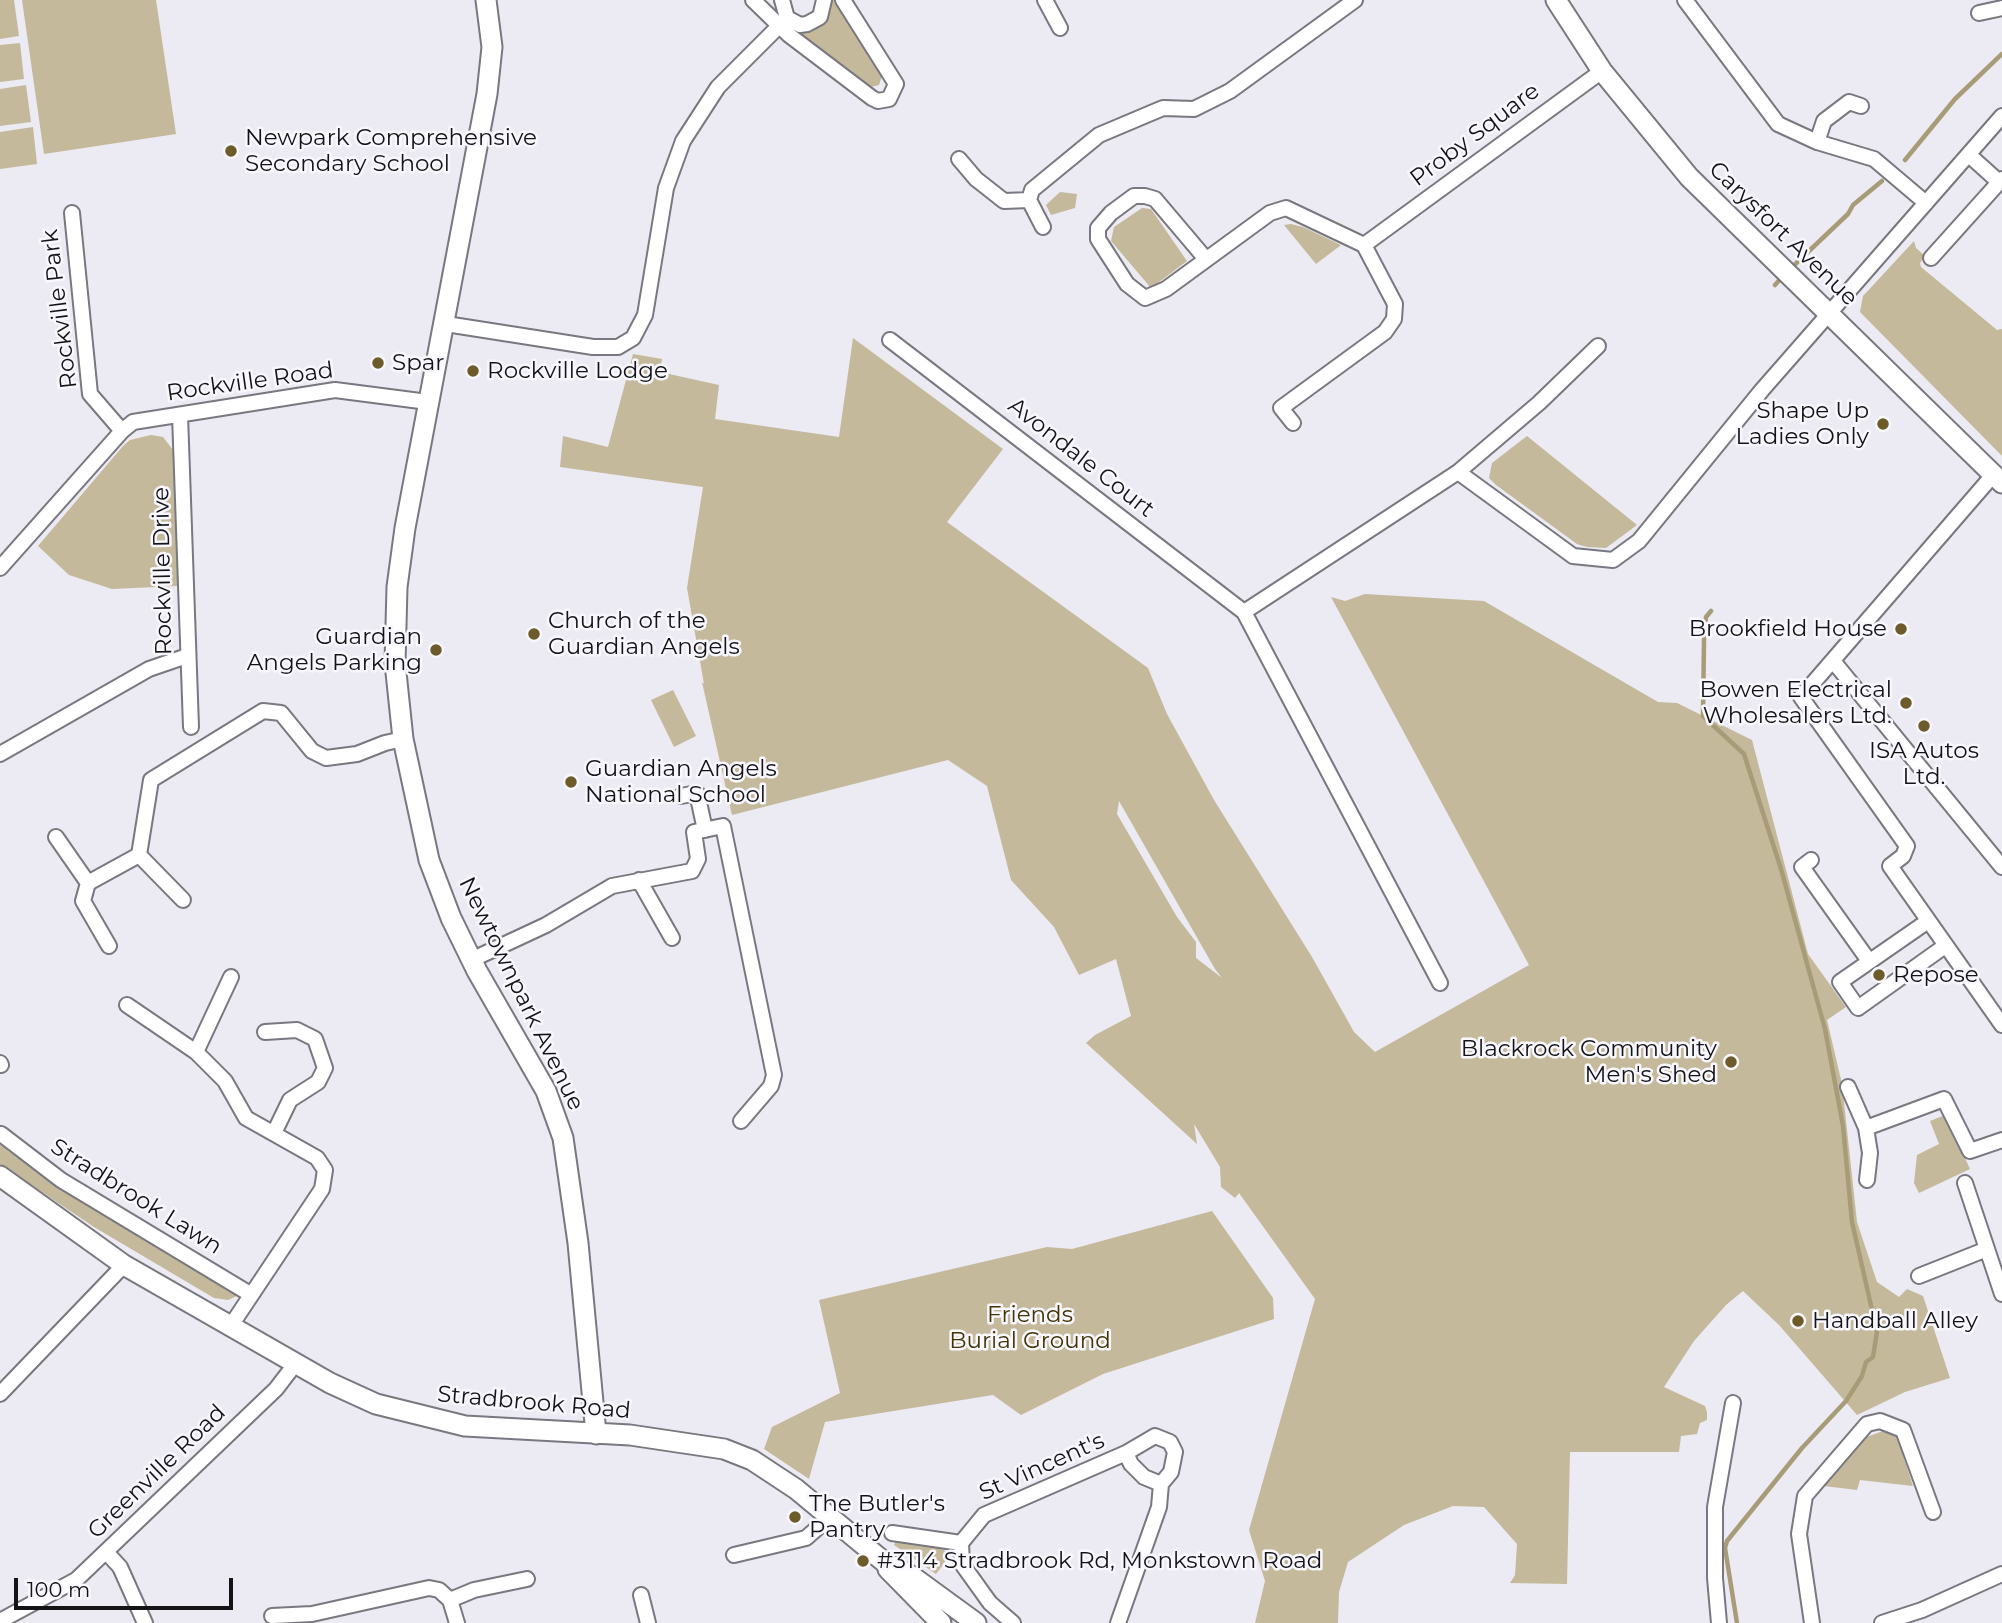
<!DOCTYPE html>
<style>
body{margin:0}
#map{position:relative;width:2002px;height:1623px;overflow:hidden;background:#eceaf2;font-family:Montserrat,sans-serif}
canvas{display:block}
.scale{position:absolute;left:14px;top:1578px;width:219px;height:32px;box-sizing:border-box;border:4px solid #141417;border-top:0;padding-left:9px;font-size:21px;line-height:24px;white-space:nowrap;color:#141417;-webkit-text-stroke:5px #f9f7fe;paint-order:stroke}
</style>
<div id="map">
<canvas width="2002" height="1623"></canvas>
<div class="scale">100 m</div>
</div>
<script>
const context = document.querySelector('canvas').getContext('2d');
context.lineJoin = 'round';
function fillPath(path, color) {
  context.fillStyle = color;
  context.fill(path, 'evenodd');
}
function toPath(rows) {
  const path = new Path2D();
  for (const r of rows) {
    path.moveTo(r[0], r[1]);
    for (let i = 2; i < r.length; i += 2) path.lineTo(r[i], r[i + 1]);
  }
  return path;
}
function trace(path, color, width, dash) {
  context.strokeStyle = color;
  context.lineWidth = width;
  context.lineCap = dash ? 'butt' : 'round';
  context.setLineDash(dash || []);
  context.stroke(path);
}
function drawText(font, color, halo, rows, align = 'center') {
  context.font = font + ' Montserrat,sans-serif';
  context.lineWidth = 5;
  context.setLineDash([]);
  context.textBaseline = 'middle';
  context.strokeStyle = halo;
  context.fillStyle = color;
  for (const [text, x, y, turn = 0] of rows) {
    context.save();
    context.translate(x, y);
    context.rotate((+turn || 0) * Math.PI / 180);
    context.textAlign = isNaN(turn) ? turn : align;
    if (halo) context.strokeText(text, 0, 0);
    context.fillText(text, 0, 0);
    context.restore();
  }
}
fillPath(toPath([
 [0,0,14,0,19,36,0,39],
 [22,0,156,0,176,134,44,154],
 [830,0,834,0,882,76,879,85,871,87,793,29],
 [20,43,24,79,0,82,0,45],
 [26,85,31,122,0,126,0,89],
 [33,127,37,164,0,169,0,132],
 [1060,192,1077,194,1075,208,1051,215,1046,205],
 [1142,208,1151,209,1187,261,1151,288,1111,241,1114,227],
 [1291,224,1303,227,1341,245,1316,264,1284,225],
 [1914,241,1916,248,1925,256,1920,263,1921,267,1997,330,2002,329,2002,456,1860,312,1863,296],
 [853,338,1003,449,947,522,1148,668,1167,714,1214,800,1312,957,1354,1032,1375,1052,1529,965,1331,597,1345,601,1365,594,1484,601,1658,702,1677,703,1752,740,1808,954,1846,1007,1827,1020,1842,1084,1857,1222,1877,1282,1899,1297,1907,1289,1923,1296,1950,1378,1905,1392,1857,1415,1779,1325,1743,1291,1726,1305,1694,1341,1664,1387,1705,1406,1707,1412,1707,1420,1700,1423,1697,1434,1681,1436,1679,1452,1570,1452,1567,1584,1510,1583,1515,1575,1517,1544,1484,1507,1453,1506,1404,1525,1348,1562,1339,1592,1338,1623,1255,1623,1265,1581,1249,1530,1315,1299,1239,1193,1235,1198,1221,1187,1220,1167,1194,1124,1197,1144,1086,1043,1095,1035,1131,1016,1116,959,1079,975,1054,927,1011,880,987,786,948,760,732,815,702,682,704,684,687,588,703,487,560,467,563,436,608,447,633,354,662,359,660,372,719,385,715,419,839,437],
 [1119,801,1215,969,1222,978,1196,958,1196,942,1177,917,1117,814],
 [151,435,163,437,173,450,178,586,112,589,69,575,38,546,123,446,130,440],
 [1527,436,1637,525,1606,548,1587,547,1577,544,1496,485,1489,478,1492,463],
 [673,690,696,736,674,747,651,700],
 [1945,1115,1970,1169,1919,1193,1914,1183,1917,1155,1939,1144,1930,1121],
 [0,1144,61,1187,239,1295,228,1300,214,1298,94,1227,0,1164],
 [1212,1211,1273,1298,1274,1319,1103,1374,1021,1415,993,1395,825,1422,809,1479,764,1449,772,1427,840,1393,819,1300,1047,1247,1072,1249],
 [1883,1431,1897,1437,1913,1486,1860,1480,1857,1490,1824,1486,1864,1438],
 [896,1541,941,1548,951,1555,936,1574,894,1545]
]), '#c4b99b');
trace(toPath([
 [1905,160,1955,99,2002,54],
 [1789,270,1848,214,1853,205,1882,181],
 [1775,285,1783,276],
 [1711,611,1706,617,1704,640,1703,716,1744,754,1781,869,1825,1029,1843,1126,1852,1222,1877,1332,1873,1357,1866,1362,1862,1376,1846,1401,1802,1448,1727,1541,1725,1548,1737,1623]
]), '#a89c78', 4.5);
const minor = toPath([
 [753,0,789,35,872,98,878,101,889,99,896,84,843,0],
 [782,0,787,18,800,25,807,24,820,17,824,0],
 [1045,0,1060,28],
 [1685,0,1778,124,1817,142,1824,121,1849,102,1861,106],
 [1979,13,2002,8],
 [1817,142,1874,159,1926,203],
 [1969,155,1999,182],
 [959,159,976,179,1004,201,1029,200],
 [72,213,90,394,122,431],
 [1043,227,1029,200,1032,190,1099,135,1163,108,1194,109,1230,91,1355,0],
 [1205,258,1155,199,1145,196,1134,196,1111,213,1098,228,1098,239,1127,284,1145,298,1166,289,1270,213,1286,208,1364,245,1602,71],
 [1931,258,2002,179],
 [446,324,593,347,618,347,633,338,645,315,666,188,683,141,718,87,787,18],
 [890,340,1244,612,1458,472,1539,403,1598,346],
 [180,415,191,727],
 [1293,423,1281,408,1385,332,1394,319,1395,304,1364,245],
 [1458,472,1573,556,1613,560,1639,541,1762,390,2002,116],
 [1994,474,1801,697,1907,846,1903,856,1890,866,2002,1025],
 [0,568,122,431,133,422,335,390,428,402],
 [1244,612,1440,983],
 [1833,661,2002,867],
 [0,754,149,669,187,656],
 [681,796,697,793,705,830],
 [56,837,88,883],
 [1811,860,1802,867,1869,961],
 [639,880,672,938],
 [183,900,139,855,151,780,263,711,281,713,312,751,326,758,357,754,385,743,403,739],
 [1928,921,1840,982,1858,1008,1945,946],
 [109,946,83,901,88,883,139,855],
 [471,960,546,925,612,886,692,871,698,859,694,832,723,826,774,1075,771,1086,741,1121],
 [127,1005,196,1052,225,1081,246,1118,317,1158,325,1170,322,1189,232,1324],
 [265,1032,297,1030,315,1039,325,1068,318,1082,290,1100,274,1133],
 [196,1052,231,977],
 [0,1063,1,1065],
 [1848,1087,1866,1128,1870,1153,1867,1180],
 [1866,1128,1944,1099,1970,1151,2002,1140],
 [1,1134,61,1180,250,1294],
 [1965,1183,2002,1294],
 [1919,1276,1987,1249],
 [0,1394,124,1265],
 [1126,1453,1155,1436,1170,1442,1175,1452,1171,1472,1161,1484],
 [892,1533,961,1543],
 [107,1553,120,1567,145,1623],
 [734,1555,806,1538,830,1517],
 [641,1595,648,1623],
 [450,1600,474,1590,527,1579],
 [272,1616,312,1614,429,1588,439,1590,450,1600,457,1623],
 [0,1621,76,1580,276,1389,296,1363],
 [1013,1623,990,1603,962,1564,961,1543,984,1515,1126,1453,1131,1464,1144,1477,1161,1484],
 [1118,1623,1159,1507,1161,1484],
 [1719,1623,1715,1578,1715,1507,1733,1403],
 [1812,1623,1799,1534,1805,1496,1867,1424,1880,1421,1903,1430,1933,1512],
 [1882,1623,1922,1610,2002,1574]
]);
const major = toPath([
 [486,0,492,47,487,94,405,528,397,587,395,663,403,739,429,860,451,918,477,971,546,1091,563,1138,578,1243,596,1434],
 [1556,0,1602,71,1689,177,2002,483],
 [0,1176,124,1265,330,1383,376,1404,465,1426,630,1435,724,1449,752,1460,796,1489,883,1561,913,1577,976,1623],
 [888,1569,941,1623]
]);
trace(minor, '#79777f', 18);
trace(major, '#79777f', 23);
trace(minor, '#fff', 14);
trace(major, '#fff', 19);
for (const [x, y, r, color] of [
 [231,151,7,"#6d5c2a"],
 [378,363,7,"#6d5c2a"],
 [473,371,7,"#6d5c2a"],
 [1883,424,7,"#6d5c2a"],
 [1901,629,7,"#6d5c2a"],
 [534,634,7,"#6d5c2a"],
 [436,650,7,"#6d5c2a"],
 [1906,703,7,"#6d5c2a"],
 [1924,726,7,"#6d5c2a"],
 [571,782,7,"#6d5c2a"],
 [1879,975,7,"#6d5c2a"],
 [1731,1062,7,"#6d5c2a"],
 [1798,1321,7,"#6d5c2a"],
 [795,1517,7,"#6d5c2a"],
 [863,1561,7,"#6d5c2a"]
]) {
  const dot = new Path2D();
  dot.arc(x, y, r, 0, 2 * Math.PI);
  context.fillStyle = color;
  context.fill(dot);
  trace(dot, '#f9f7fe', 2.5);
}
drawText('23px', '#141417', '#f9f7fe', [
 ["Proby Square",1475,135,-37],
 ["Carysfort Avenue",1783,234,44],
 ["Rockville Park",60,309,-97],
 ["Rockville Road",250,382,-8],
 ["Avondale Court",1081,458,38],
 ["Rockville Drive",163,571,-91],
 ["Newtownpark Avenue",521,994,64],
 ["Stradbrook Lawn",136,1197,32],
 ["Stradbrook Road",534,1403,5],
 ["St Vincent's",1042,1467,-24],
 ["Greenville Road",157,1472,-44]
]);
drawText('23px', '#141417', '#f9f7fe', [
 ["Newpark Comprehensive",245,138],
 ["Secondary School",245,164],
 ["Spar",392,363],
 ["Rockville Lodge",487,371],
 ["Shape Up",1869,411,"right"],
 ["Ladies Only",1869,437,"right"],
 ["Church of the",548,621],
 ["Guardian Angels",548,647],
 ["Brookfield House",1887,629,"right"],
 ["Guardian",422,637,"right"],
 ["Angels Parking",422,663,"right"],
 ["Bowen Electrical",1892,690,"right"],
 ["Wholesalers Ltd.",1892,716,"right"],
 ["ISA Autos",1924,751,"center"],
 ["Ltd.",1924,777,"center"],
 ["Guardian Angels",585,769],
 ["National School",585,795],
 ["Repose",1893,975],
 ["Blackrock Community",1717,1049,"right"],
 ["Men's Shed",1717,1075,"right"],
 ["Handball Alley",1812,1321],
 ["The Butler's",809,1504],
 ["Pantry",809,1530],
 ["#3114 Stradbrook Rd, Monkstown Road",877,1561]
], 'left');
drawText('23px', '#423403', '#f9f7fe', [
 ["Friends",1030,1315],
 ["Burial Ground",1030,1341]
]);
</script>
